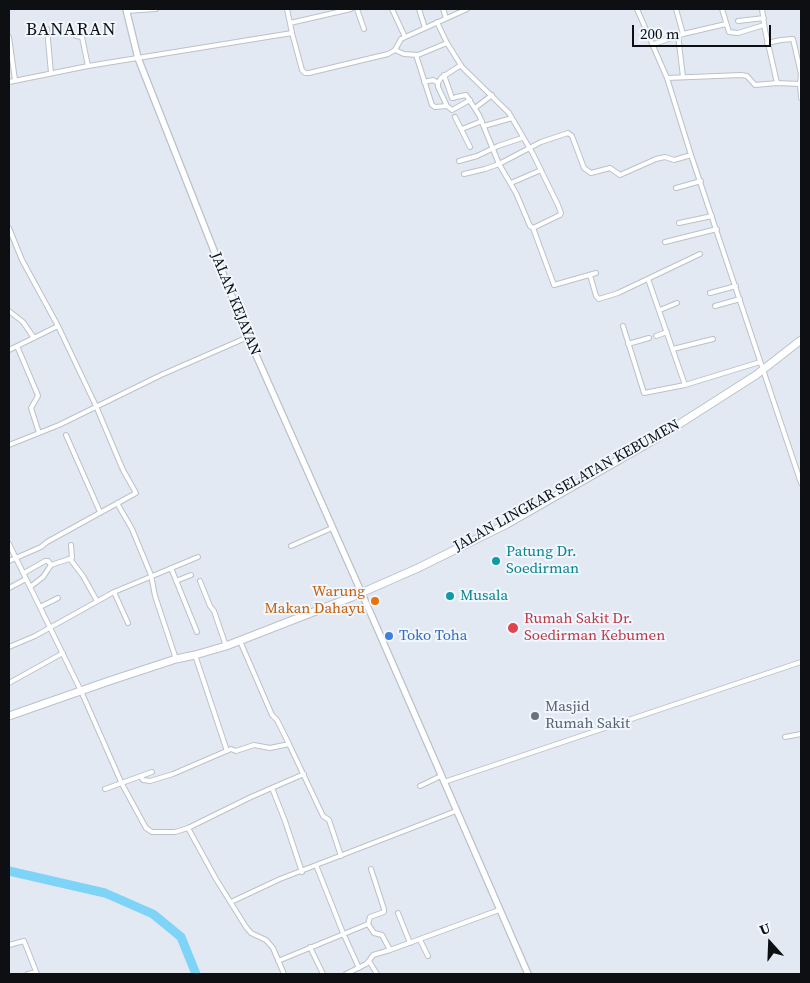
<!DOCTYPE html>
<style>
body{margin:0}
#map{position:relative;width:810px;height:983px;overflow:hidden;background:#e3e9f3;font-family:"Source Serif 4",serif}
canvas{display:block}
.frame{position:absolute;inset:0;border:10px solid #0d0f12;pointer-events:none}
.north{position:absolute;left:745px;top:918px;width:50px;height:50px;-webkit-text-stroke:4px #f1f7ff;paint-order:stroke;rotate:340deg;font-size:14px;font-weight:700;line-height:20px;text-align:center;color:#0d0f12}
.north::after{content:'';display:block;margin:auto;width:18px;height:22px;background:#0d0f12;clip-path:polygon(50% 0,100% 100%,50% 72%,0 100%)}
.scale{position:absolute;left:632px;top:25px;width:139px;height:22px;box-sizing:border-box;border:2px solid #0d0f12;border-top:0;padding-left:6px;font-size:15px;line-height:18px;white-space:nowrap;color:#0d0f12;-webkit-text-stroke:4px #f1f7ff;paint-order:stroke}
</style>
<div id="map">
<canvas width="810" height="983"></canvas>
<div class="frame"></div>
<div class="north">U</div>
<div class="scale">200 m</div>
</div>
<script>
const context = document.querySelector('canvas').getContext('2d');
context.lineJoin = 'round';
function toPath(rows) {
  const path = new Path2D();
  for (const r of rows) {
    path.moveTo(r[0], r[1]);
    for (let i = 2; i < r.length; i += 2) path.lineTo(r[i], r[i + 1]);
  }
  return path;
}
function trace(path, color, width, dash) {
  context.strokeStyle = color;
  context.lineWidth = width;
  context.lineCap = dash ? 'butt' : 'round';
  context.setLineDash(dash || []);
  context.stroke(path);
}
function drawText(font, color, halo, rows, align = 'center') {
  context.font = font + ' "Source Serif 4",serif';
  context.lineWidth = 4;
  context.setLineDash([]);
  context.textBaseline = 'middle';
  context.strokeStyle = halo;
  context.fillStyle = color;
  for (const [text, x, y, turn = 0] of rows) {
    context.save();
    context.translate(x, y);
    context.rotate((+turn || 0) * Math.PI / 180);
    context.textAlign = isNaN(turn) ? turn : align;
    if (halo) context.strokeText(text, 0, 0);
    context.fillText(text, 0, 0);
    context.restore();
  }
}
trace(toPath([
 [9,871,105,893,153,914,181,937,196,974]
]), '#7ed4f7', 9);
const street = toPath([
 [287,9,292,33],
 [357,9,364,29],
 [392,9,405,37],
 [419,9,425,28],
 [443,9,446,18],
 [637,9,667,78,691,155,801,483],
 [676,9,683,34],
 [722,9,729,32,738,33,764,25],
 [762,9,765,30,777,83,800,84,801,98],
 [126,11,156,9],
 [738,21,764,18],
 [437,22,447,43,462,67,509,113,533,154,558,205,561,213,560,215,533,228],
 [290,23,351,9],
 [47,29,51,73],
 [678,35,683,77],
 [76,36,82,37,88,66],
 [9,37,15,80],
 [767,43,781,40,793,39,801,74,800,84],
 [654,44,683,34,726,24],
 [395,50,404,54,418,55,447,43],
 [416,55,432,105,435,107,447,106],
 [461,65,441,78,438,83,438,87,447,106,452,110,470,100],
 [444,75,452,98,454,98],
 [667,78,741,75,747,76,755,85,777,83],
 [9,82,88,66,292,33,302,70,305,73,309,73,388,54,395,50,401,39,467,9],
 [424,82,433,80,438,83],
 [456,97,466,95,479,115,499,164,516,193,530,226,533,228,554,285,596,273],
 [475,108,492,95],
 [455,117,470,147],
 [484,126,512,118],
 [462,129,482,121],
 [459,161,477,156,498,146,522,138],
 [464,174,485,169,499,164,541,142,568,133,572,136,584,168,591,173,610,168,620,175,656,159,665,157,674,160,691,155],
 [511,183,541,170],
 [676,188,701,181],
 [679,223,712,216],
 [9,228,22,260,58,326,96,406,123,470,136,493,47,542,41,547,9,561],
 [665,242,717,229],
 [590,275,596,296,599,299,618,293,700,254],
 [648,279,685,385],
 [710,293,736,286],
 [715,306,740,299],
 [660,310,677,303],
 [9,311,23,322,34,338],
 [623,326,644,393,685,385,760,362],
 [656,336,667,332],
 [628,344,649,338],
 [17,346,37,393,38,396,31,408,39,433],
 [673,349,713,339],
 [9,350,58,326],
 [66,435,100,512],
 [9,445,59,425,161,375,248,337],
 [117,503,132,529,151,575,155,596,176,659],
 [9,544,81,691,122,784,146,828,152,832,175,832,188,828,216,879,246,927,251,933,266,940,273,948,284,974],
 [291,546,332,528],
 [70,559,83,576,97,601],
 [171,568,197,632],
 [24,573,45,561,48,561,51,565],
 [176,581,191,575],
 [200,581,210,606,214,611,226,646],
 [30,587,43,577,51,565,72,558,71,545],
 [9,588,26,579],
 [114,592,128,623],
 [40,607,58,598],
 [240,641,272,715,277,720,289,744,323,816,329,820,341,856],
 [9,647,35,636,114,592,198,557],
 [195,655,227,751],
 [9,683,63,653],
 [785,737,801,734],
 [141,777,143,780,150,781,173,774,231,749,236,751,254,745,270,748,289,744],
 [444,782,801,662],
 [420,786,441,776],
 [272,788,285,821,302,872],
 [105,789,152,772],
 [188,828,251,797,304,774],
 [316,865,343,933,359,968],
 [231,902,280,879,456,811],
 [398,913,410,943],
 [368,924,374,933,382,935,390,950,373,955,369,961],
 [420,940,428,956],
 [9,945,24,941,37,974],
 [310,947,323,974],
 [390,950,499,910],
 [278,961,368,924,370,917,384,912,384,909,371,869],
 [28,974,36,972],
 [346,974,366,964,369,961,377,974]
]);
const secondary = toPath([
 [126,9,138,58,248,337,374,621,528,974]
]);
const highway = toPath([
 [9,716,109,681,176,659,195,655,226,646,352,597,418,568,507,524,659,437,756,375,801,340]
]);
trace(street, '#bbc1cb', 6);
trace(secondary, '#bbc1cb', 8);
trace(highway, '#bbc1cb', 9);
trace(street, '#fff', 4);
trace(secondary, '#fff', 5.5);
trace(highway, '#fff', 7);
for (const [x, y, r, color] of [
 [496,561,5,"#0f9aa8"],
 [450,596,5,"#0f9aa8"],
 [375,601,5,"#e8710a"],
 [513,628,6,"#e0444e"],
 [389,636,5,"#3f7fe0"],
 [535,716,5,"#6b7280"]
]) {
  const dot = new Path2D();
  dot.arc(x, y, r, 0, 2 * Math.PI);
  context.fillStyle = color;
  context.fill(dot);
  trace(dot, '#f1f7ff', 2);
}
drawText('15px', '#0d0f12', '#f1f7ff', [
 ["JALAN KEJAYAN",235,304,68],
 ["JALAN LINGKAR SELATAN KEBUMEN",567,486,-29]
]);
drawText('15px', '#0d838f', '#f1f7ff', [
 ["Patung Dr.",506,552],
 ["Soedirman",506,569],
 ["Musala",460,596]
], 'left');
drawText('15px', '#c56008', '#f1f7ff', [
 ["Warung",365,592],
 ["Makan Dahayu",365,609]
], 'right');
drawText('15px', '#be3a42', '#f1f7ff', [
 ["Rumah Sakit Dr.",524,619],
 ["Soedirman Kebumen",524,636]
], 'left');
drawText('15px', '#366cbe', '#f1f7ff', [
 ["Toko Toha",399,636]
], 'left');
drawText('15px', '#5b616d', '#f1f7ff', [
 ["Masjid",545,707],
 ["Rumah Sakit",545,724]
], 'left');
context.letterSpacing = '1px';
drawText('18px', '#0d0f12', '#f1f7ff', [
 ["BANARAN",71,30]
]);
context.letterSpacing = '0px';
</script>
